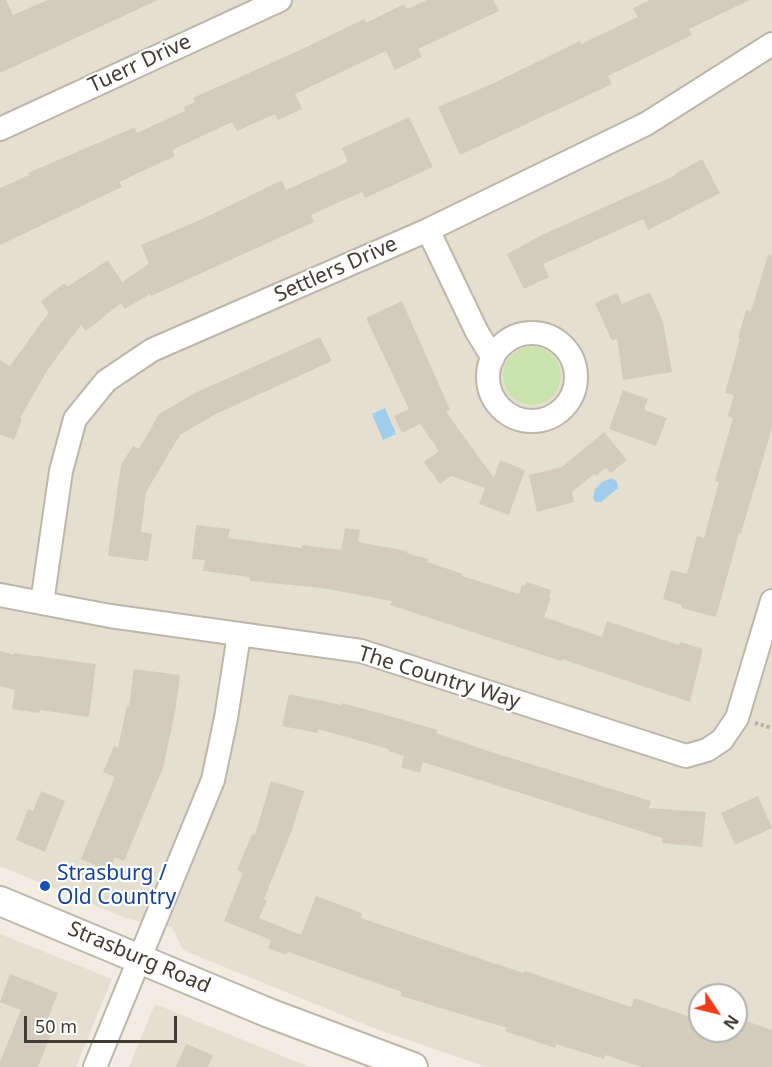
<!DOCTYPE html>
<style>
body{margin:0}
#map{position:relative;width:772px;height:1067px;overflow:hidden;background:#f1ede3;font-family:"Noto Sans",sans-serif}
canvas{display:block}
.north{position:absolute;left:688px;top:983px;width:60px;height:60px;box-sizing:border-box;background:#fff;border:2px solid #b3b1ae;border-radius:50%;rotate:125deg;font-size:16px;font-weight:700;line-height:24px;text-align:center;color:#423d34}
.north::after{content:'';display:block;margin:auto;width:21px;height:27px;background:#f03c1b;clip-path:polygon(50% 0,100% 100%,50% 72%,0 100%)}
.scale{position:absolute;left:24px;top:1016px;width:153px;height:27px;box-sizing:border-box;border:3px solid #423d34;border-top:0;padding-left:8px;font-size:18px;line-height:21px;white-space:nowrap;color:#423d34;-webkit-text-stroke:4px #fff;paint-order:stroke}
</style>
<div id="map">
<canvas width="772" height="1067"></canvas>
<div class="north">N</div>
<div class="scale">50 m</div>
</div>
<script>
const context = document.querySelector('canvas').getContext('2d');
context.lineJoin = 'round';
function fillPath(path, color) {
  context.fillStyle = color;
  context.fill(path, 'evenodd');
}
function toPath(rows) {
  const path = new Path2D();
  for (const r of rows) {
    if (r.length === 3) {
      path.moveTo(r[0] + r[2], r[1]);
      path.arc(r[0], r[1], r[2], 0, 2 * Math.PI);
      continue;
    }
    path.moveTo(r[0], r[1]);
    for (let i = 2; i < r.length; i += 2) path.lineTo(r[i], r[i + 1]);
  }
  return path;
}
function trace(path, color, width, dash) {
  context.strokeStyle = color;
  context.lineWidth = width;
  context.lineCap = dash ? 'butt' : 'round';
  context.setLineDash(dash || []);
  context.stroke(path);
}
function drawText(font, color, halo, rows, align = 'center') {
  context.font = font + ' "Noto Sans",sans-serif';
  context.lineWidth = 4.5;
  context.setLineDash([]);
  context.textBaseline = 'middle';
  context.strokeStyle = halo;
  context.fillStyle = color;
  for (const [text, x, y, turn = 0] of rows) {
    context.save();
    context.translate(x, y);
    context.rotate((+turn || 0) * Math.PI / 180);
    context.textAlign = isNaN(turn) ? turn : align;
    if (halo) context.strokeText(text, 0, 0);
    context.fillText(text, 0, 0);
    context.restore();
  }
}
fillPath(toPath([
 [0,0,772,0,772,1067,486,1067,371,1027,183,950,172,927,128,919,0,866],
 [700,995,736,995,736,1031,700,1031],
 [0,934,112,979,76,1067,0,1067],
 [155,1004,297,1062,311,1067,129,1067]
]), '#e4dfd1');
fillPath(toPath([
 [532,376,29]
]), '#cbe4ad');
fillPath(toPath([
 [385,408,396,434,383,440,372,414],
 [612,478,617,482,618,488,601,502,596,502,593,499,595,489,602,482]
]), '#a1cdec');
fillPath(toPath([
 [0,0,6,0,13,15,48,0,158,0,0,73],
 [427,0,493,0,499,11,418,49,422,57,395,70,386,51,295,94,302,109,278,120,275,114,237,131,232,122,172,150,175,156,119,182,122,187,0,245,0,188,29,175,28,173,135,127,137,133,185,111,184,107,195,102,193,98,298,51,364,19,366,23,404,4,407,9],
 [650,0,750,0,689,29,692,35,608,76,612,84,460,155,438,107,494,83,580,41,581,44,638,17,633,8],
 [409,117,433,167,365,198,362,192,311,215,314,222,151,296,150,294,125,309,121,303,86,331,81,325,48,369,20,418,22,419,14,440,0,434,0,360,10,366,49,312,41,302,64,283,67,287,108,260,122,282,149,264,141,245,200,220,282,180,286,190,348,162,342,148],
 [702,159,720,193,648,230,643,219,543,264,549,277,524,289,507,254,542,235,676,175,675,174],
 [768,255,772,256,772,428,741,533,739,533,716,617,682,608,682,605,663,599,671,570,687,574,697,536,704,538,719,482,715,481,733,418,728,416,734,395,725,393,740,339,738,338,746,310,751,311],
 [650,292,663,322,672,372,623,380,617,338,612,341,595,303,617,293,622,304],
 [402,301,450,410,446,412,494,478,500,460,525,470,509,515,479,504,485,488,451,476,440,484,424,462,439,451,420,424,402,433,394,416,409,409,366,318],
 [320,337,332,361,214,415,180,435,146,492,141,532,152,534,148,561,108,556,121,465,133,446,139,449,159,414,195,393],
 [623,390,648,399,644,410,667,418,656,446,609,429],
 [604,432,627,460,611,473,606,468,596,476,594,474,572,492,574,502,537,512,529,475,562,467],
 [196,525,230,529,228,538,302,548,302,545,341,550,345,528,360,530,358,542,407,551,407,553,428,559,427,562,463,574,462,576,519,594,522,585,525,586,527,582,551,590,549,597,551,597,544,617,602,637,607,621,679,645,680,642,703,649,690,702,562,659,561,661,390,605,392,601,322,588,250,581,250,577,203,571,205,560,192,559],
 [0,651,14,655,14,653,96,664,89,717,40,710,39,713,12,709,15,690,0,686],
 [134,669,180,675,175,712,163,768,124,861,115,857,109,871,81,859,115,777,103,772,114,746,118,748,127,705,129,706],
 [289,694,342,705,342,703,404,720,437,730,436,733,488,751,651,801,649,808,706,812,702,847,662,843,662,838,423,762,420,773,401,767,404,756,388,751,389,749,318,729,317,733,282,726],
 [271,781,304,791,292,830,264,899,267,900,259,918,301,935,316,896,362,913,361,918,496,964,524,973,525,971,631,1007,634,998,700,1020,700,1031,736,1031,736,1026,743,1029,746,1021,772,1030,772,1067,642,1067,605,1055,604,1059,556,1044,555,1048,505,1031,507,1028,401,996,402,992,288,952,286,955,268,948,271,940,224,921,243,873,237,870,252,834,255,835],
 [41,791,65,801,45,852,16,840,28,809,33,811],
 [758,796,772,828,735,845,721,813],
 [10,974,58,993,44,1028,52,1031,38,1067,0,1067,0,1062,21,1010,0,1002],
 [186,1044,213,1055,208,1067,176,1067]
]), '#d5cbbc');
const minor = toPath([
 [0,129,280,0],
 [428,230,477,332,493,358],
 [532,377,44],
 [0,595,110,616,361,651,686,756,707,750,722,740,737,718,772,601],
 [42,603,61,471,75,419,106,381,152,350,428,230,646,124,772,44],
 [95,1067,213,780,226,718,239,635]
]);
const tertiary = toPath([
 [0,901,269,1013,413,1067]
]);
trace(minor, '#beb7a9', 26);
trace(tertiary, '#beb7a9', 32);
trace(toPath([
 [755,723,772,728]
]), '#bdb098', 4, [3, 3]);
trace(minor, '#fff', 22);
trace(tertiary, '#fff', 28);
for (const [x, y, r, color] of [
 [45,886,6,"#1a4fb4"]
]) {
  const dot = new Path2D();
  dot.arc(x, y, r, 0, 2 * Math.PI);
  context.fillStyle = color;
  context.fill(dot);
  trace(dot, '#fff', 2);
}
drawText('21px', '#423d34', '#fff', [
 ["Tuerr Drive",140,64,-25],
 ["Settlers Drive",336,270,-24],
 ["The Country Way",439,678,17],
 ["Strasburg Road",139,958,23]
]);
drawText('21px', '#164399', '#fff', [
 ["Strasburg /",57,874],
 ["Old Country",57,898]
], 'left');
</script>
